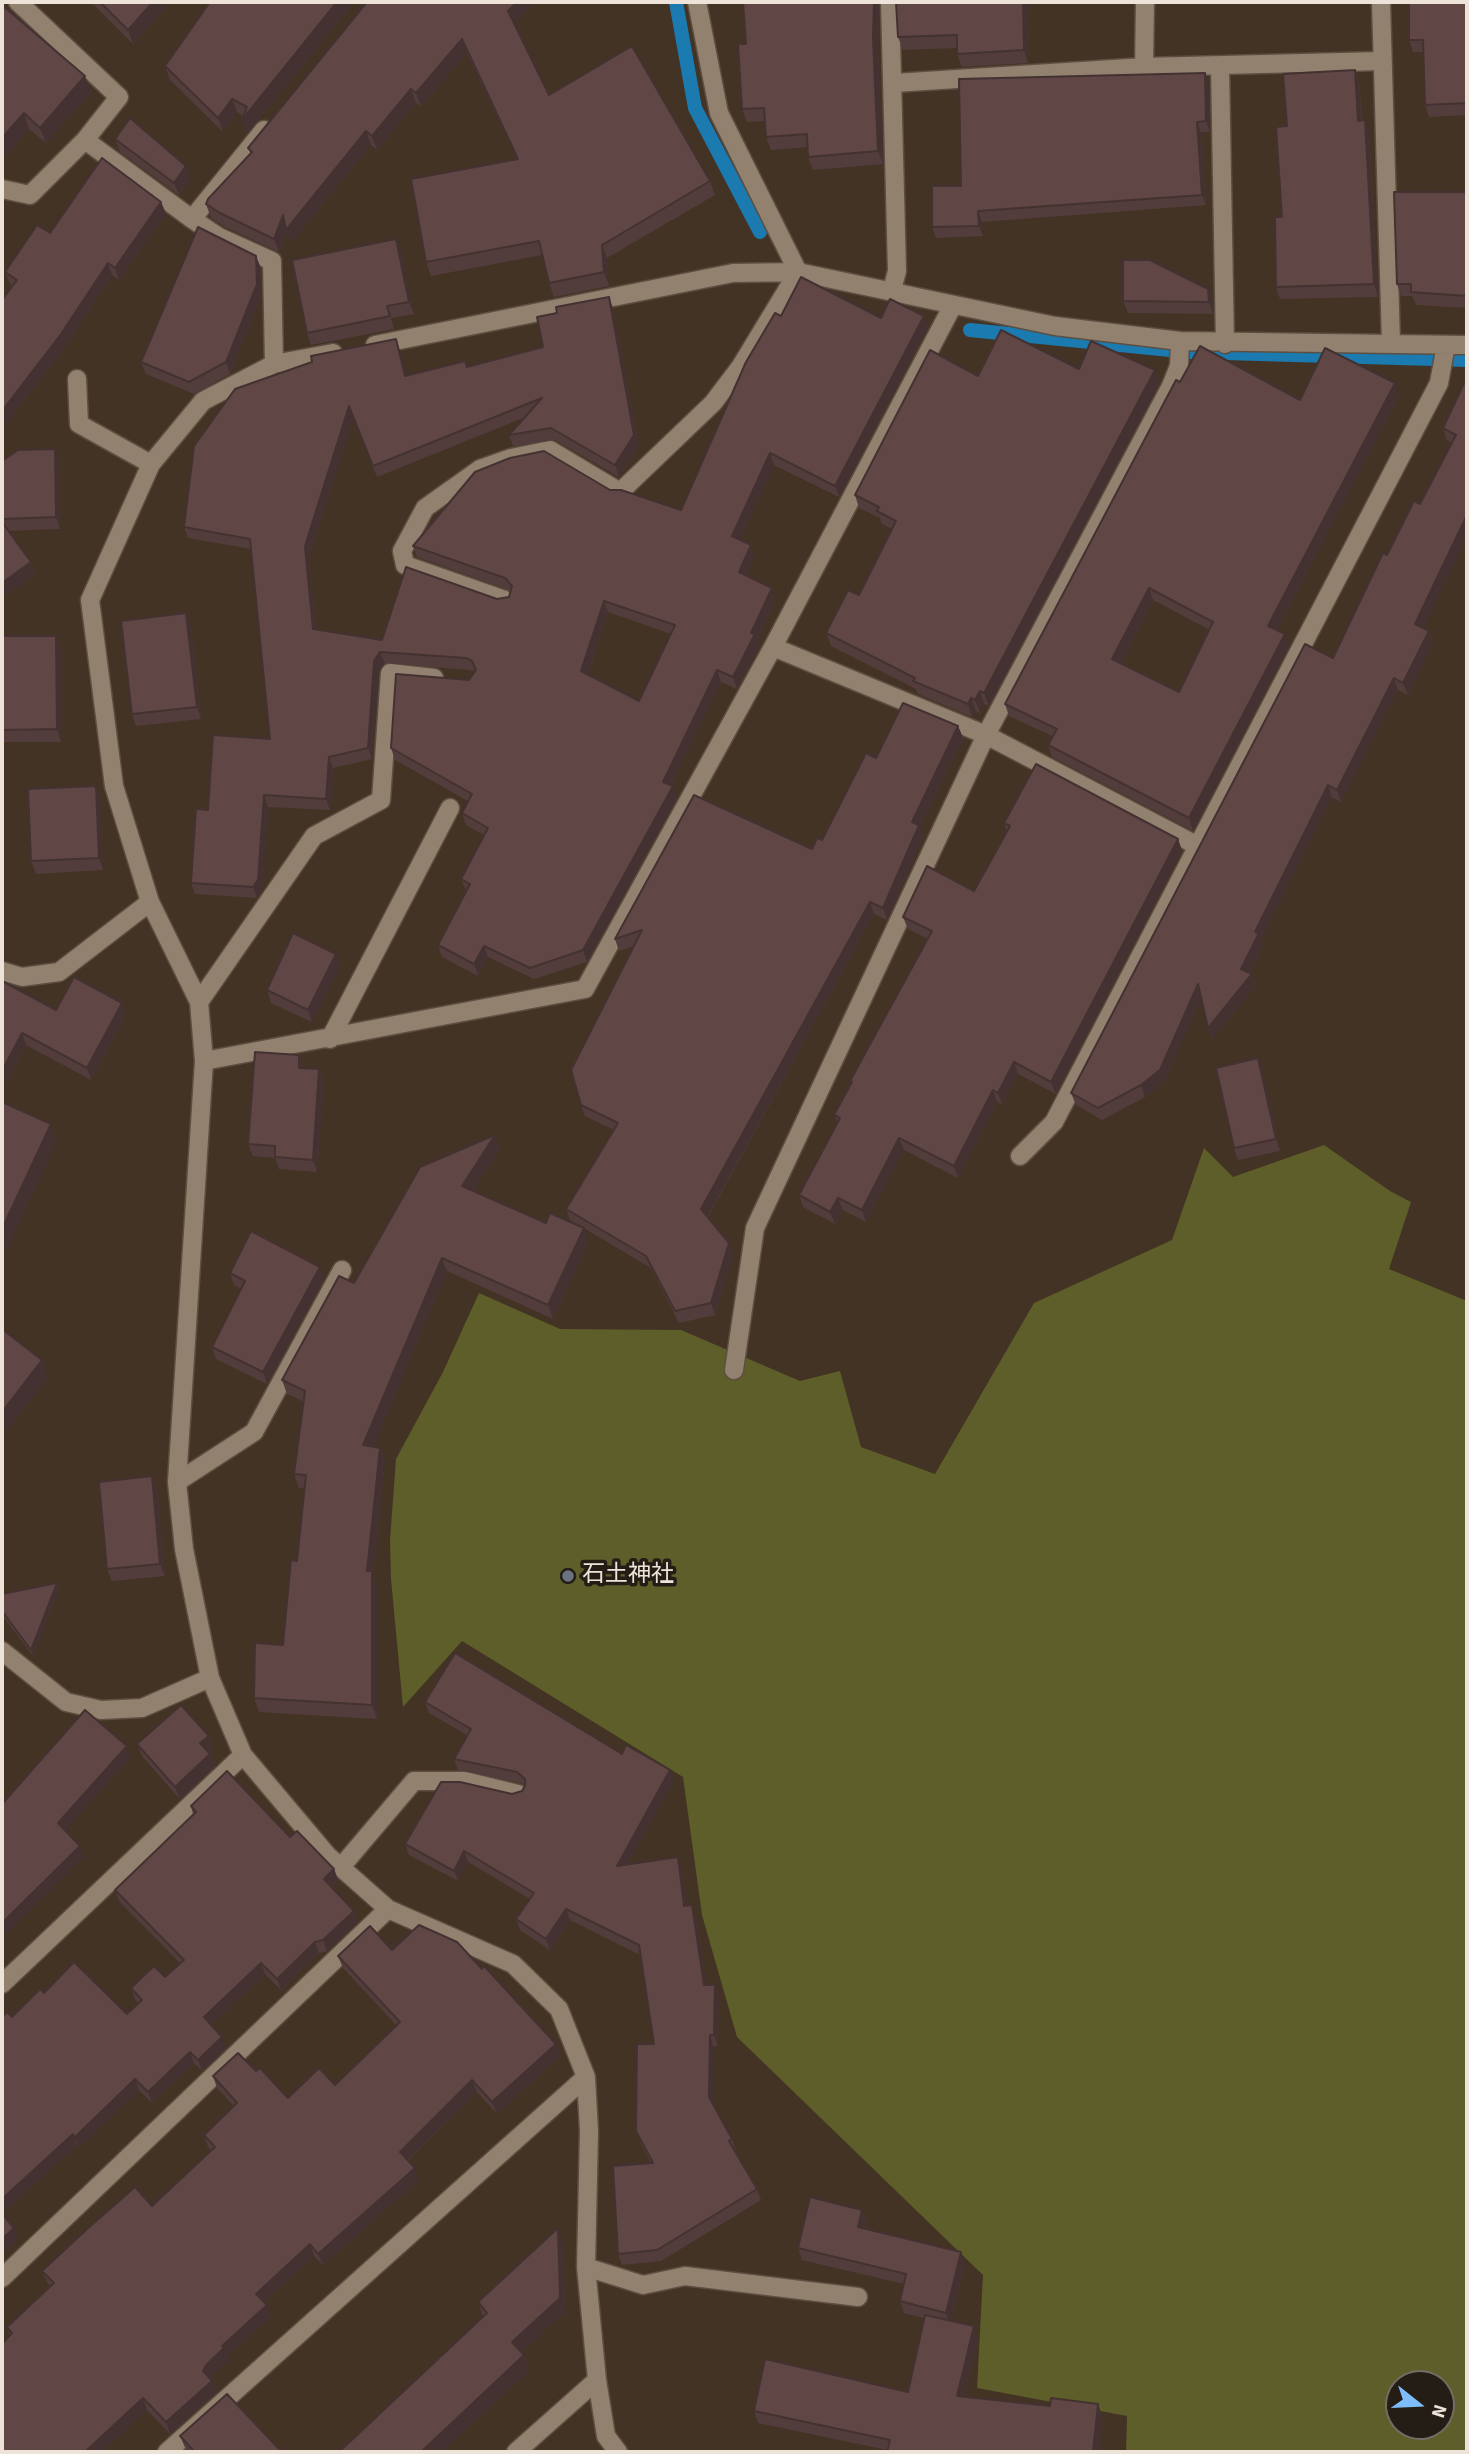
<!DOCTYPE html>
<meta charset="utf-8">
<style>
body{margin:0}
#map{position:relative;width:1469px;height:2454px;overflow:hidden;background:#433324;font-family:"Source Sans 3",sans-serif}
canvas{display:block}
.frame{position:absolute;inset:0;border:4px solid #ede3d9;pointer-events:none}
.north{position:absolute;left:1385px;top:2370px;width:70px;height:70px;box-sizing:border-box;background:#241d16;border:2px solid #746c64;border-radius:50%;rotate:108deg;font-size:19px;font-weight:700;line-height:28px;text-align:center;color:#ede3d9}
.north::after{content:'';display:block;margin:auto;width:24px;height:32px;background:#7ebdf9;clip-path:polygon(50% 0,100% 100%,50% 72%,0 100%)}
</style>
<div id="map">
<canvas width="1469" height="2454"></canvas>
<div class="frame"></div>
<div class="north">N</div>
</div>
<script>
const context = document.querySelector('canvas').getContext('2d');
context.lineJoin = 'round';
function fillPath(path, color) {
  context.fillStyle = color;
  context.fill(path, 'evenodd');
}
function toPath(rows) {
  const path = new Path2D();
  for (const r of rows) {
    path.moveTo(r[0], r[1]);
    for (let i = 2; i < r.length; i += 2) path.lineTo(r[i], r[i + 1]);
  }
  return path;
}
function trace(path, color, width, dash) {
  context.strokeStyle = color;
  context.lineWidth = width;
  context.lineCap = dash ? 'butt' : 'round';
  context.setLineDash(dash || []);
  context.stroke(path);
}
function drawText(font, color, halo, rows, align = 'center') {
  context.font = font + ' "Source Sans 3","Noto Sans JP",sans-serif';
  context.lineWidth = 7;
  context.setLineDash([]);
  context.textBaseline = 'middle';
  context.strokeStyle = halo;
  context.fillStyle = color;
  for (const [text, x, y, turn = 0] of rows) {
    context.save();
    context.translate(x, y);
    context.rotate((+turn || 0) * Math.PI / 180);
    context.textAlign = isNaN(turn) ? turn : align;
    if (halo) context.strokeText(text, 0, 0);
    context.fillText(text, 0, 0);
    context.restore();
  }
}
fillPath(toPath([
 [1324,1145,1390,1191,1411,1202,1389,1269,1467,1301,1467,2452,1126,2452,1127,2416,977,2388,983,2275,737,2037,702,1915,683,1777,462,1641,403,1707,391,1579,390,1540,396,1459,443,1372,479,1293,560,1329,681,1330,800,1381,840,1371,861,1447,935,1474,1034,1303,1172,1240,1204,1148,1233,1177],
 [1399,2384,1441,2384,1441,2426,1399,2426]
]), '#5d5e29');
trace(toPath([
 [676,2,695,108,760,232],
 [970,330,1190,352,1467,360]
]), '#1b7ab0', 14);
const street = toPath([
 [18,2,119,97,85,140,192,219],
 [890,2,897,271,892,290],
 [1381,2,1391,343],
 [1144,67,1145,2],
 [1220,67,1225,344],
 [894,83,1144,67,1382,61],
 [264,130,192,219,219,237,272,261,274,364],
 [2,189,30,195,85,140],
 [375,345,733,273,798,272,1055,326,1180,341,1467,345],
 [333,353,274,364,203,401,151,464,90,600,114,786,150,902,199,1002,204,1061,177,1482,184,1549,210,1678,243,1755,328,1856,388,1909,513,1964,559,2009,586,2077,589,2131,586,2267,597,2380,606,2436,618,2452],
 [77,379,79,424,151,464],
 [505,600,405,565,402,551,425,508,480,469,511,458,550,450,620,492,713,403,741,366,798,272,719,113,697,2],
 [773,647,986,735,1198,846],
 [2,971,22,977,59,972,150,902],
 [199,1002,314,836,381,800,390,673,434,678],
 [330,1039,450,808],
 [204,1061,585,989,773,647,952,307],
 [1020,1156,1054,1122,1439,383,1446,345],
 [734,1370,755,1228,986,735,1171,386,1179,366,1180,341],
 [177,1482,254,1432,342,1270],
 [2,1651,66,1702,101,1710,142,1708,210,1678],
 [341,1867,414,1781,465,1781,518,1794],
 [2,1984,243,1755],
 [586,2267,643,2285,685,2276,858,2297],
 [2,2278,388,1909],
 [167,2452,586,2077],
 [516,2452,597,2380]
]);
trace(street, '#5c4f41', 21);
trace(street, '#938170', 18);
fillPath(toPath([
 [91,2,170,2,133,44],
 [210,2,354,2,247,134,242,120,243,116,237,112,223,132,170,80,165,66],
 [367,2,514,23,549,95,710,181,715,195,607,258,609,286,554,297,549,283,542,255,431,276,426,262,517,159,467,53,421,107,416,103,377,150,371,145,291,243,287,232,279,252,225,227,211,218,206,204,251,154,248,148],
 [743,2,879,2,878,51,883,164,813,170,808,157,807,147,771,150,766,137,765,121,747,122,742,109,746,44],
 [896,2,1027,2,1028,63,962,67,957,54,957,48,903,50,898,37],
 [1467,2,1467,115,1429,117,1425,105,1423,52,1413,52,1409,40],
 [2,5,91,92,46,143,29,129,3,159,2,158],
 [1355,70,1359,82,1362,120,1369,132,1378,297,1280,299,1276,287,1282,217,1287,126],
 [1209,83,1210,132,1201,132,1206,205,982,222,983,236,936,238,932,227,961,186],
 [115,139,190,179,179,195,120,152],
 [1467,192,1467,308,1416,305,1412,296,1401,296,1397,284],
 [161,202,166,214,119,280,112,275,66,346,2,429,2,300,12,286,10,284,5,272,50,233],
 [401,251,414,314,391,318,394,329,311,345,307,333],
 [261,268,261,296,230,374,194,394,146,374,141,362],
 [1123,301,1213,301,1213,314,1128,313],
 [613,308,639,446,619,477,555,440,513,446,509,435,523,418,377,477,353,418,309,557,316,629,382,640,497,599,509,597,510,591,509,590,417,557,413,546,610,490,681,510,781,316,881,318,924,316,928,327,839,497,774,465,740,539,755,556,746,576,776,599,757,640,759,646,737,689,721,682,671,785,677,798,587,962,534,979,488,957,478,976,442,957,438,945,466,891,461,879,484,835,466,825,462,813,468,801,395,760,391,748,469,680,475,672,470,670,385,663,379,672,372,759,333,768,330,810,268,807,262,891,257,898,195,894,191,883,208,810,270,739,251,549,188,538,184,527,400,351,406,375,468,367,543,347],
 [608,612,671,634,639,701,588,675],
 [1079,369,1155,370,1160,383,989,706,984,704,980,713,976,711,972,717,918,694,916,689,831,646,826,633,859,595,892,529,882,524,880,518,859,508,855,495,978,376],
 [1467,377,1467,536,1423,628,1429,631,1433,643,1408,695,1398,690,1341,802,1332,797,1261,940,1263,945,1250,973,1252,974,1256,986,1212,1040,1208,1028,1201,998,1164,1082,1145,1097,1102,1120,1076,1105,1071,1093,1333,658,1387,555,1420,504,1452,443,1447,440,1443,428],
 [1399,396,1277,630,1289,646,1193,831,1052,757,1048,745,1052,736,1009,716,1005,704,1300,400],
 [1153,600,1210,630,1179,692,1121,663],
 [55,449,60,460,60,529,8,531,31,562,35,574,2,598,2,461],
 [186,613,191,625,201,719,136,726,132,714],
 [2,636,56,636,61,648,61,742,2,742],
 [958,726,963,738,920,827,923,837,887,920,874,914,708,1217,733,1255,715,1315,679,1323,651,1268,570,1220,566,1209,614,1130,585,1116,581,1105,634,946,619,951,615,939,812,849,822,840,876,758],
 [96,786,100,799,103,870,36,874,31,861],
 [1004,823,1178,839,1182,851,1056,1094,1018,1074,1002,1105,997,1102,958,1178,904,1150,866,1222,843,1210,835,1224,803,1207,799,1195,838,1123,834,1115,851,1084,850,1081,928,939,908,929,903,917,974,891,1007,832],
 [340,966,312,1022,271,1003,267,990],
 [2,981,56,1010,126,1015,91,1080,26,1045,2,1091],
 [304,1068,319,1069,324,1081,317,1172,279,1169,275,1158,253,1156,248,1144],
 [1263,1070,1280,1151,1238,1160,1234,1148],
 [495,1135,500,1149,473,1190,589,1242,553,1319,447,1271,373,1447,380,1448,385,1461,373,1575,377,1585,377,1719,259,1712,254,1698,283,1645,297,1561,305,1488,299,1488,294,1474,304,1402,287,1394,282,1380,354,1283],
 [230,1273,324,1279,267,1384,216,1359,212,1347,241,1289,234,1285],
 [152,1476,157,1488,165,1576,112,1581,107,1569],
 [57,1583,59,1589,33,1656,2,1615,2,1594],
 [425,1702,622,1754,674,1781,627,1864,678,1857,682,1868,686,1906,696,1916,706,1985,715,1985,719,1996,718,2046,713,2046,713,2105,732,2139,736,2150,735,2151,757,2189,761,2200,661,2261,622,2265,618,2254,651,2163,640,2142,636,2131,654,2044,640,1955,570,1920,550,1950,520,1930,516,1919,530,1899,468,1862,458,1881,409,1855,405,1844,512,1794,522,1791,525,1787,521,1783,458,1770,454,1759,467,1735,429,1713],
 [209,1736,213,1748,209,1752,210,1754,215,1766,180,1799,142,1756,137,1744],
 [191,1806,290,1837,334,1869,338,1880,332,1887,358,1922,327,1951,319,1953,281,1990,265,1974,211,2025,226,2048,202,2071,194,2063,152,2103,139,2090,79,2148,77,2145,2,2214,12,2017,44,1993,127,2014,138,2003,135,1999,131,1988,165,1977,180,1963,119,1901,115,1890,193,1814],
 [392,1950,482,1969,556,2044,560,2056,497,2114,477,2092,408,2160,419,2180,323,2265,314,2256,264,2302,267,2305,271,2317,227,2356,229,2360,210,2377,217,2392,170,2434,147,2410,102,2452,2,2452,10,2336,7,2327,50,2286,47,2282,42,2271,152,2206,211,2150,208,2147,204,2135,234,2106,217,2088,213,2076,256,2071,288,2098,335,2085,397,2026,343,1968,338,1956],
 [862,2210,866,2222,865,2229,965,2264,951,2321,978,2339,964,2396,1050,2406,1098,2404,1102,2416,1099,2452,887,2452,887,2450,758,2423,754,2411,908,2392,924,2318,904,2313,900,2301,904,2284,802,2260,798,2248],
 [563,2243,565,2312,522,2352,524,2355,530,2370,483,2317,478,2302],
 [180,2436,282,2452,187,2452]
]), '#533d3c');
fillPath(toPath([
 [153,2,170,2,133,44,128,30],
 [337,2,354,2,247,134,242,120],
 [517,2,536,2,513,24,508,11],
 [874,2,879,2,878,51,883,164,878,151,873,38],
 [1023,2,1027,2,1028,63,1024,50],
 [462,39,467,53,421,107,416,93],
 [1355,70,1359,82,1362,133,1358,121],
 [1205,73,1209,83,1210,132,1206,121],
 [85,76,91,92,46,143,40,128],
 [411,89,416,103,377,150,372,136],
 [232,99,237,112,223,132,218,118],
 [24,113,29,129,3,159,2,156,2,138],
 [1365,120,1369,132,1378,297,1374,284],
 [1197,122,1201,132,1206,205,1202,195],
 [366,131,371,145,291,243,287,232,279,252,274,239,283,215],
 [186,166,190,179,179,195,174,183],
 [161,202,166,214,119,280,115,268],
 [978,211,982,222,983,236,979,226],
 [396,239,401,251,414,314,409,302],
 [602,245,607,258,609,286,604,272],
 [256,256,261,268,261,296,230,374,226,362],
 [108,263,112,275,66,346,2,429,2,411],
 [1208,289,1213,301,1213,314,1209,302],
 [609,297,613,308,639,446,619,477,615,465],
 [924,316,928,327,839,497,835,486],
 [396,339,400,351,409,387,405,376],
 [1155,370,1160,383,989,706,984,693],
 [1395,383,1399,396,1273,638,1268,626],
 [349,406,353,418,309,557,317,640,313,629,305,546],
 [55,449,60,460,60,529,56,517],
 [770,453,774,465,737,547,732,536],
 [1466,517,1467,536,1420,636,1415,624],
 [751,545,755,556,743,583,739,572],
 [31,562,35,574,2,598,2,583],
 [772,588,776,599,757,640,759,646,737,689,733,677,751,633],
 [1149,588,1153,600,1117,671,1112,659],
 [604,601,608,612,585,683,581,671],
 [186,613,191,625,201,719,197,707],
 [1429,631,1433,643,1408,695,1403,683],
 [1285,634,1289,646,1193,831,1189,818],
 [56,636,61,648,61,742,57,729],
 [380,652,385,663,379,672,372,759,368,748,374,661],
 [717,670,721,682,667,793,663,782],
 [1394,678,1398,690,1341,802,1337,790],
 [980,691,984,704,980,713,975,700],
 [971,698,976,711,972,717,968,704],
 [958,726,963,738,920,827,923,837,887,920,883,908,912,822],
 [329,757,333,768,330,810,326,799],
 [1328,785,1332,797,1261,940,1263,945,1246,981,1241,969,1255,932],
 [96,786,100,799,103,870,99,858],
 [673,786,677,798,587,962,583,950],
 [264,795,268,807,262,891,257,898,253,887],
 [1178,839,1182,851,1056,1094,1051,1082],
 [870,902,874,914,705,1221,701,1209],
 [484,946,488,957,478,976,474,964],
 [336,954,340,966,312,1022,308,1010],
 [1252,974,1256,986,1212,1040,1208,1028],
 [1198,984,1203,996,1164,1082,1145,1097,1141,1085],
 [122,1003,126,1015,91,1080,87,1068],
 [22,1033,26,1045,2,1091,2,1071],
 [299,1055,304,1067,303,1080,299,1068],
 [1258,1058,1263,1070,1280,1151,1276,1139],
 [1014,1062,1018,1074,1002,1105,998,1093],
 [319,1069,324,1081,317,1172,313,1160],
 [993,1090,997,1102,958,1178,954,1166],
 [51,1124,57,1142,2,1260,2,1229],
 [495,1135,500,1149,467,1200,462,1186],
 [899,1138,904,1150,866,1222,862,1210],
 [838,1198,843,1210,835,1224,830,1212],
 [584,1228,589,1242,553,1319,548,1305],
 [729,1243,733,1255,715,1315,711,1303],
 [442,1258,447,1271,368,1459,363,1445],
 [320,1267,324,1279,267,1384,263,1372],
 [42,1360,48,1378,2,1437,2,1412],
 [380,1448,385,1461,373,1575,377,1585,377,1719,372,1705,367,1571],
 [152,1476,157,1488,165,1576,160,1564],
 [57,1583,59,1589,33,1656,31,1650],
 [209,1736,213,1748,205,1755,200,1743],
 [127,1746,131,1757,62,1834,58,1823],
 [210,1754,215,1766,180,1799,175,1787],
 [670,1770,674,1781,620,1877,617,1866],
 [80,1846,84,1857,2,1938,2,1923],
 [464,1851,468,1862,458,1881,454,1871],
 [678,1857,682,1868,688,1917,684,1906],
 [334,1869,338,1880,328,1890,324,1879],
 [692,1905,696,1916,708,1995,704,1985],
 [566,1909,570,1920,550,1950,546,1939],
 [354,1911,358,1922,327,1951,323,1940],
 [315,1942,319,1953,281,1990,277,1979],
 [261,1963,265,1974,208,2028,204,2017],
 [715,1985,719,1996,718,2046,714,2035],
 [710,2035,713,2046,713,2108,709,2097],
 [222,2037,226,2048,202,2071,198,2060],
 [556,2044,560,2056,497,2114,492,2102],
 [190,2052,194,2063,152,2103,148,2092],
 [135,2079,139,2090,79,2148,75,2137],
 [472,2080,477,2092,404,2163,400,2152],
 [73,2134,77,2145,2,2214,2,2199],
 [415,2168,419,2180,323,2265,318,2254],
 [862,2210,866,2222,862,2240,858,2227],
 [14,2228,18,2239,2,2254,2,2239],
 [558,2228,563,2243,565,2312,517,2356,512,2342],
 [310,2244,314,2256,261,2305,256,2294],
 [961,2252,965,2264,950,2325,946,2313],
 [267,2305,271,2317,227,2356,229,2360,210,2377,207,2383,203,2371,206,2365,222,2346],
 [974,2326,978,2339,961,2408,957,2396],
 [524,2355,530,2370,442,2452,421,2452],
 [212,2381,217,2392,170,2434,166,2422],
 [143,2398,147,2410,102,2452,85,2452],
 [1098,2404,1102,2416,1099,2452,1093,2452]
]), '#433231');
const building = toPath([
 [100,2,153,2,128,30,100,2],
 [210,2,337,2,242,120,247,107,232,99,218,118,165,66,210,2],
 [367,2,517,2,508,11,549,95,632,46,710,181,602,245,604,272,549,283,539,241,426,262,411,179,518,159,462,39,416,93,411,89,372,136,366,131,286,230,283,215,274,239,220,213,206,204,208,199,252,152,248,148,367,2],
 [743,2,874,2,873,38,878,151,808,157,807,134,766,137,764,108,742,109,738,44,746,44,743,2],
 [896,2,1023,2,1024,50,957,54,957,35,898,37,896,2],
 [1409,2,1467,2,1467,103,1425,105,1423,40,1409,40,1409,2],
 [2,5,85,76,40,128,24,113,2,138,2,5],
 [1355,70,1358,121,1365,120,1374,284,1276,287,1275,217,1282,217,1276,127,1287,126,1283,74,1355,70],
 [1205,73,1206,121,1197,122,1202,195,978,211,979,226,932,227,932,186,961,186,959,79,1205,73],
 [130,118,186,166,174,183,115,139,130,118],
 [102,158,161,202,115,268,108,263,61,334,2,411,2,300,17,280,5,272,37,225,50,233,102,158],
 [1394,192,1467,192,1467,296,1411,292,1411,284,1397,284,1394,192],
 [198,227,256,256,257,284,226,362,189,382,141,362,198,227],
 [396,239,409,302,387,306,390,316,307,333,292,260,396,239],
 [1123,260,1150,260,1208,289,1209,302,1123,301,1123,260],
 [801,277,881,318,890,299,924,316,835,486,770,453,732,536,751,545,739,572,772,588,751,633,755,634,733,677,717,670,663,782,673,786,583,950,530,968,484,946,474,964,438,945,470,884,461,879,488,828,462,813,472,794,391,748,396,674,469,680,476,670,472,661,466,658,380,652,374,661,368,748,329,757,326,799,264,795,258,880,253,887,191,883,196,809,208,810,213,735,270,739,250,539,184,527,194,446,235,389,312,362,311,356,396,339,405,376,465,361,467,367,543,347,537,317,557,313,556,307,609,297,634,435,615,465,551,428,509,435,542,398,373,466,349,406,305,546,313,629,382,640,406,567,497,599,509,597,512,586,505,578,413,546,475,472,510,458,544,451,610,490,621,490,681,510,746,362,775,313,781,316,801,277],
 [604,601,675,625,639,701,581,671,604,601],
 [1001,330,1079,369,1091,341,1155,370,984,693,980,691,975,700,971,698,968,704,913,681,915,678,826,633,848,590,859,595,896,521,877,511,879,507,855,495,930,350,978,376,1001,330],
 [1200,346,1300,400,1325,348,1395,383,1268,626,1285,634,1189,818,1048,745,1057,729,1005,704,1176,380,1180,382,1200,346],
 [1149,588,1213,622,1179,692,1112,659,1149,588],
 [1467,377,1467,518,1466,517,1415,624,1429,631,1403,683,1394,678,1337,790,1328,785,1255,932,1259,933,1241,969,1252,974,1208,1028,1198,984,1160,1070,1141,1085,1098,1108,1071,1093,1305,644,1333,658,1383,553,1387,555,1414,501,1420,504,1456,435,1443,428,1467,377],
 [55,449,56,517,2,519,2,461,18,450,55,449],
 [2,522,31,562,2,583,2,522],
 [186,613,197,707,132,714,121,621,186,613],
 [2,636,56,636,57,729,2,730,2,636],
 [903,703,958,726,912,822,919,825,883,908,870,902,701,1209,729,1243,711,1303,675,1311,646,1256,566,1209,618,1123,581,1105,571,1070,642,930,615,939,694,795,812,849,817,838,822,840,866,753,876,758,903,703],
 [1036,764,1178,839,1051,1082,1014,1062,998,1093,993,1090,954,1166,899,1138,862,1210,838,1198,830,1212,799,1195,840,1118,834,1115,852,1082,850,1081,932,931,903,917,927,866,974,891,1010,826,1004,823,1036,764],
 [96,786,99,858,31,861,28,789,96,786],
 [293,933,336,954,308,1010,267,990,293,933],
 [74,977,122,1003,87,1068,22,1033,2,1071,2,981,56,1010,74,977],
 [255,1052,299,1055,299,1068,319,1069,313,1160,275,1157,275,1146,248,1144,255,1052],
 [1258,1058,1276,1139,1234,1148,1216,1068,1258,1058],
 [2,1102,51,1124,2,1229,2,1102],
 [495,1135,462,1186,546,1223,550,1213,584,1228,548,1305,442,1258,363,1445,380,1448,367,1571,372,1571,372,1705,254,1698,255,1643,283,1645,291,1560,297,1561,306,1475,294,1474,305,1391,282,1380,339,1276,354,1283,420,1167,495,1135],
 [251,1231,320,1267,263,1372,212,1347,245,1281,230,1273,251,1231],
 [2,1329,42,1360,2,1412,2,1329],
 [152,1476,160,1564,107,1569,99,1482,152,1476],
 [57,1583,31,1650,2,1611,2,1594,57,1583],
 [455,1653,622,1754,626,1745,670,1770,617,1866,678,1857,684,1906,692,1905,704,1985,715,1985,714,2035,710,2035,709,2097,732,2139,729,2141,757,2189,657,2250,618,2254,613,2166,653,2163,636,2131,637,2044,654,2044,639,1945,566,1909,546,1939,516,1919,534,1893,464,1851,454,1871,405,1844,441,1782,460,1782,512,1794,522,1791,525,1786,525,1779,517,1772,454,1759,471,1729,425,1702,455,1653],
 [181,1705,209,1736,200,1743,210,1754,175,1787,137,1744,181,1705],
 [85,1710,127,1746,58,1823,80,1846,2,1923,2,1804,85,1710],
 [227,1771,290,1837,297,1831,334,1869,324,1879,354,1911,323,1940,315,1942,277,1979,261,1963,204,2017,222,2037,198,2060,190,2052,148,2092,135,2079,75,2137,73,2134,2,2199,2,2017,7,2012,12,2017,40,1989,44,1993,74,1962,127,2014,142,2000,131,1988,154,1966,165,1977,184,1960,115,1890,196,1812,191,1806,227,1771],
 [419,1925,457,1942,482,1969,484,1966,556,2044,492,2102,472,2080,400,2152,415,2168,318,2254,310,2244,256,2294,267,2305,222,2346,224,2348,206,2365,203,2371,212,2381,166,2422,143,2398,85,2452,2,2452,2,2344,12,2333,7,2327,54,2283,42,2271,86,2230,135,2187,152,2206,215,2147,204,2135,237,2103,213,2076,238,2053,256,2071,260,2068,288,2098,319,2068,335,2085,400,2022,338,1956,370,1926,392,1950,419,1925],
 [810,2197,862,2210,858,2227,961,2252,946,2313,900,2301,906,2274,798,2248,810,2197],
 [2,2214,14,2228,2,2239,2,2214],
 [558,2228,560,2298,512,2342,524,2355,421,2452,339,2452,487,2313,478,2302,558,2228],
 [925,2315,974,2326,957,2396,1050,2406,1051,2398,1098,2404,1093,2452,887,2452,890,2440,754,2411,765,2359,908,2392,925,2315],
 [227,2394,282,2452,195,2452,180,2436,227,2394]
]);
fillPath(building, '#604746');
trace(building, '#433231', 2);
for (const [x, y, r, color] of [
 [568,1576,7,"#6b7280"]
]) {
  const dot = new Path2D();
  dot.arc(x, y, r, 0, 2 * Math.PI);
  context.fillStyle = color;
  context.fill(dot);
  trace(dot, '#241d16', 2.5);
}
drawText('23px', '#ede3d9', '#241d16', [
 ["石土神社",582,1576]
], 'left');
</script>
